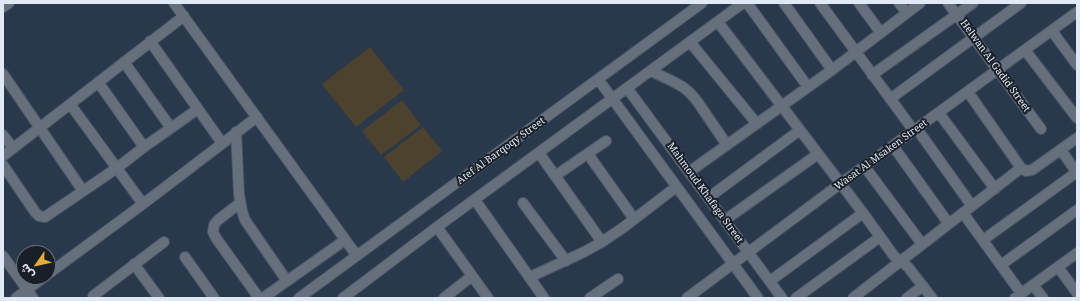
<!DOCTYPE html>
<meta charset="utf-8">
<style>
body{margin:0}
#map{position:relative;width:1080px;height:301px;overflow:hidden;background:#29384b;font-family:"Noto Serif","Noto Sans Arabic",serif}
canvas{display:block}
.frame{position:absolute;inset:0;border:4px solid #e0eaf6;pointer-events:none}
.north{position:absolute;left:16px;top:245px;width:40px;height:40px;box-sizing:border-box;background:#181f27;border:1px solid #68707a;border-radius:50%;rotate:236deg;font-size:11px;font-weight:700;line-height:16px;text-align:center;color:#e0eaf6}
.north::after{content:'';display:block;margin:auto;width:14px;height:18px;background:#e2af34;clip-path:polygon(50% 0,100% 100%,50% 72%,0 100%)}
</style>
<div id="map">
<canvas width="1080" height="301"></canvas>
<div class="frame"></div>
<div class="north">ش</div>
</div>
<script>
const context = document.querySelector('canvas').getContext('2d');
context.lineJoin = 'round';
function fillPath(path, color) {
  context.fillStyle = color;
  context.fill(path, 'evenodd');
}
function toPath(rows) {
  const path = new Path2D();
  for (const r of rows) {
    path.moveTo(r[0], r[1]);
    for (let i = 2; i < r.length; i += 2) path.lineTo(r[i], r[i + 1]);
  }
  return path;
}
function trace(path, color, width, dash) {
  context.strokeStyle = color;
  context.lineWidth = width;
  context.lineCap = dash ? 'butt' : 'round';
  context.setLineDash(dash || []);
  context.stroke(path);
}
function drawText(font, color, halo, rows, align = 'center') {
  context.font = font + ' "Noto Serif",serif';
  context.lineWidth = 4;
  context.setLineDash([]);
  context.textBaseline = 'middle';
  context.strokeStyle = halo;
  context.fillStyle = color;
  for (const [text, x, y, turn = 0] of rows) {
    context.save();
    context.translate(x, y);
    context.rotate((+turn || 0) * Math.PI / 180);
    context.textAlign = isNaN(turn) ? turn : align;
    if (halo) context.strokeText(text, 0, 0);
    context.fillText(text, 0, 0);
    context.restore();
  }
}
fillPath(toPath([
 [370,47,404,90,356,127,322,84],
 [402,100,421,125,381,155,362,131],
 [423,127,442,151,403,182,384,157]
]), '#4c422e');
const minor = toPath([
 [174,3,357,256],
 [747,3,808,87],
 [784,3,832,70],
 [820,3,914,131],
 [859,3,881,33],
 [899,3,907,13],
 [948,3,1041,129],
 [3,7,9,3],
 [718,22,863,213,894,256,908,267,932,298],
 [1052,31,1077,65],
 [150,41,222,143],
 [690,42,757,124],
 [1025,50,1077,118],
 [124,62,171,128],
 [651,71,672,81,683,87,690,93,697,101,727,145],
 [3,74,83,191],
 [872,75,973,3],
 [598,79,758,298],
 [98,82,144,147],
 [627,88,782,298],
 [968,92,1021,168,1026,171,1032,170,1077,138],
 [890,99,1021,3],
 [70,104,143,204],
 [939,113,995,189],
 [917,129,972,206],
 [236,132,239,194,242,211,245,220,287,281],
 [3,135,13,148],
 [893,146,949,224],
 [1061,150,1077,173],
 [539,153,602,242],
 [588,154,634,219],
 [3,156,184,16],
 [3,165,35,212,39,216,45,217,117,168,144,147,198,109],
 [865,167,922,244],
 [689,172,832,70,920,3],
 [555,176,606,141],
 [708,198,800,130],
 [475,200,544,298],
 [240,203,218,220,214,225,213,232,216,238,259,298],
 [523,203,566,261],
 [963,213,1021,293],
 [725,220,818,154],
 [437,227,488,298],
 [983,240,1077,172],
 [3,256,33,298],
 [185,257,214,298],
 [134,264,159,298],
 [1001,265,1077,210],
 [1058,267,1077,293],
 [48,274,143,204,257,117],
 [530,277,584,252,602,242,624,227,676,187],
 [770,281,863,213],
 [1033,285,1043,298],
 [93,296,164,242],
 [16,298,44,277],
 [263,298,345,240],
 [299,298,702,3],
 [343,298,437,227,743,3],
 [444,298,472,276],
 [590,298,618,279],
 [687,298,840,184,1077,12],
 [796,298,880,237],
 [853,298,1021,168],
 [907,298,923,286],
 [1015,298,1077,253]
]);
trace(minor, '#465466', 12);
trace(minor, '#66707d', 10);
drawText('10px', '#e0eaf6', '#181f27', [
 ["Helwan Al Gadid Street",995,66,54],
 ["Atef Al Barqoqy Street",501,151,-36],
 ["Wasat Al Msaken Street",881,155,-36],
 ["Mahmoud Khafaga Street",705,193,54]
]);
</script>
